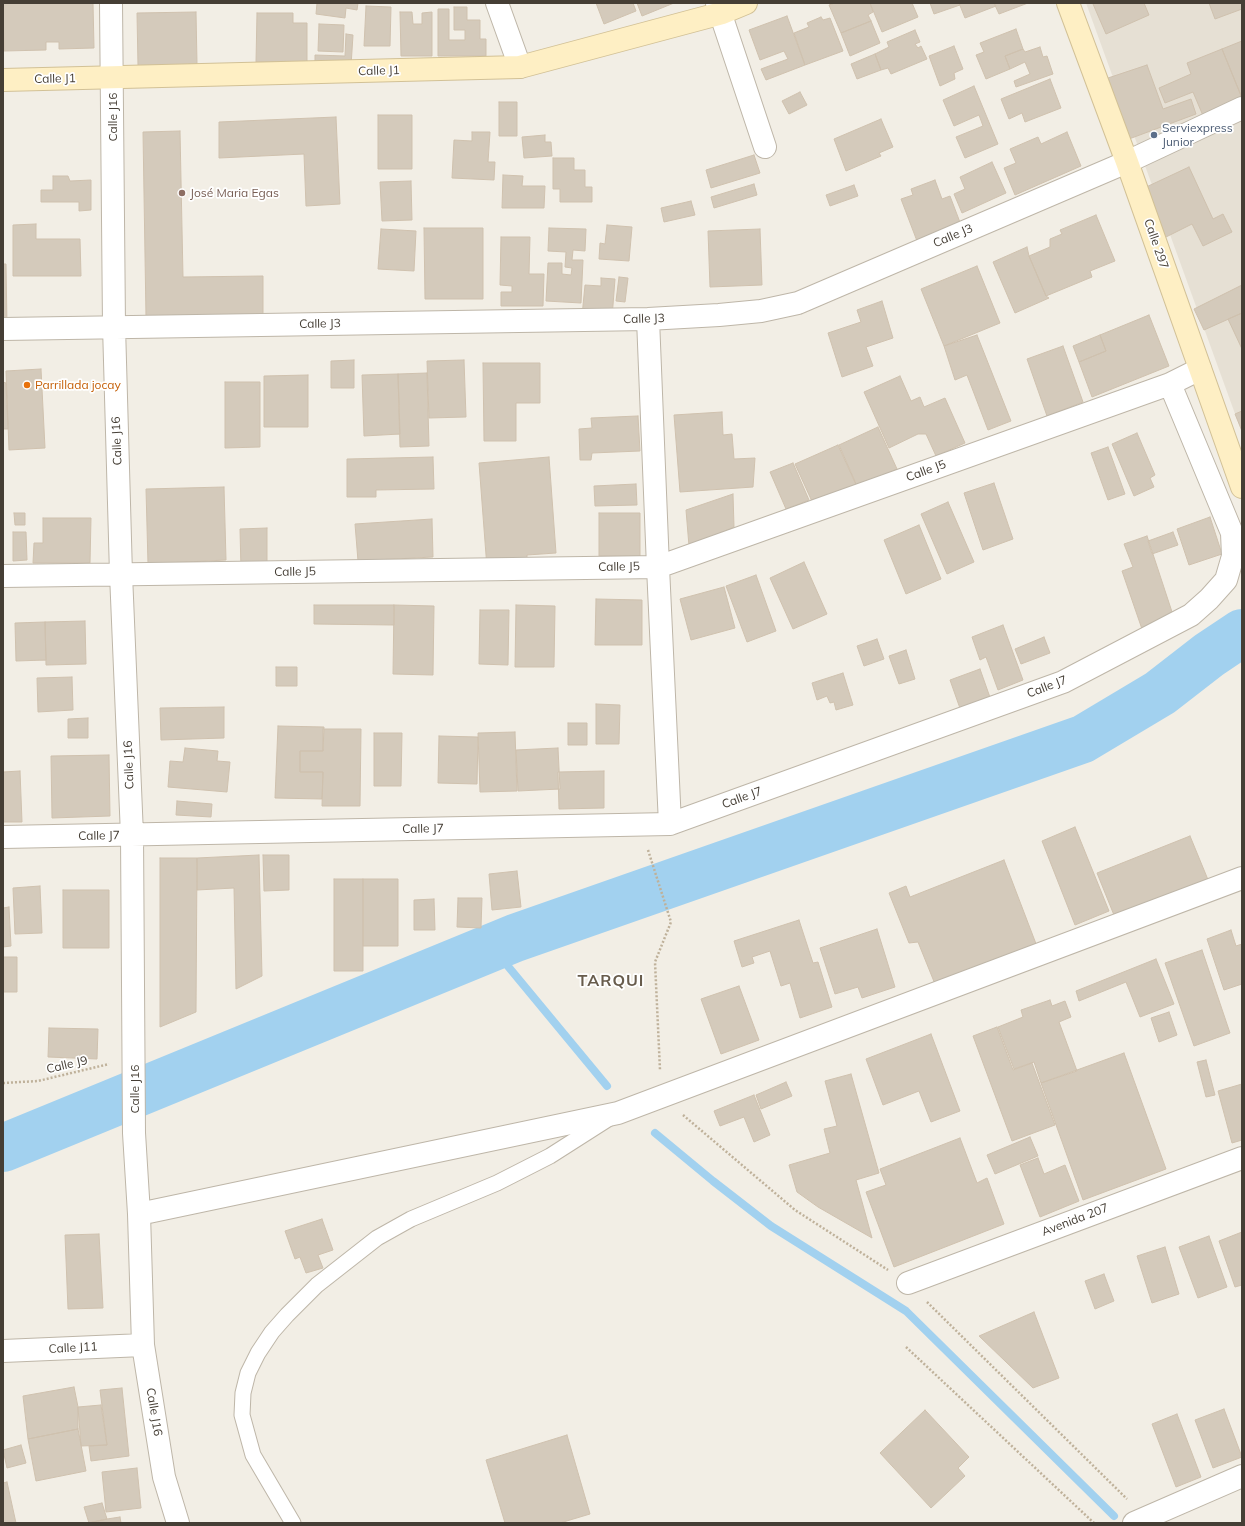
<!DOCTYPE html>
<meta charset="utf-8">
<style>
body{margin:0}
#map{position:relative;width:1245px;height:1526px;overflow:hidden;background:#f2eee5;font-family:Mulish,sans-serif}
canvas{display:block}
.frame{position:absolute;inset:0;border:4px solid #453e35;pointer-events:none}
</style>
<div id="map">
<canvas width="1245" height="1526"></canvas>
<div class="frame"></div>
</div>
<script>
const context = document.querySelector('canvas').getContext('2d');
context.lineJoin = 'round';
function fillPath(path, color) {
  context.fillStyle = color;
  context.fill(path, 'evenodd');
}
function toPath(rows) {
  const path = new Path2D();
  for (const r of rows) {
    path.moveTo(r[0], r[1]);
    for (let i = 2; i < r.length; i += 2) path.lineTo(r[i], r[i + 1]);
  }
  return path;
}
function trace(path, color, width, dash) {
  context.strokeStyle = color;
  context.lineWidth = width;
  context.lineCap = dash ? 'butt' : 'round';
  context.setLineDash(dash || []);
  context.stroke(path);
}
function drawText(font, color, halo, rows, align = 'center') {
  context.font = font + ' Mulish,sans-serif';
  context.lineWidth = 3.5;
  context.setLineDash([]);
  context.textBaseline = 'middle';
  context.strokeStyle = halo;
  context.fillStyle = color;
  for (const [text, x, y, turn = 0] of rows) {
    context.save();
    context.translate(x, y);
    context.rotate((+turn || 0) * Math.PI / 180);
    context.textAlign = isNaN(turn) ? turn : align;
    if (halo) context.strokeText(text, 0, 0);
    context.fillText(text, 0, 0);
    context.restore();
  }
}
fillPath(toPath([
 [1086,3,1242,3,1242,433]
]), '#e6e0d4');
trace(toPath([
 [492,947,607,1086],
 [655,1133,713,1181,771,1226,906,1311,1114,1516]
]), '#a2d1ef', 8);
trace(toPath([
 [3,1148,515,938,1083,739,1160,693,1209,655,1242,633]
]), '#a2d1ef', 48);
const building = toPath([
 [3,3,93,3,94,48,59,49,59,42,46,42,46,50,4,51,3,3],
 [317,3,358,3,357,10,346,8,345,18,316,14,317,3],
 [596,3,633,3,636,11,604,24,596,3],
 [637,3,674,3,642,16,637,3],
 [835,3,870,3,873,12,868,15,871,21,841,33,829,5,835,3],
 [870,3,912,3,918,17,882,32,870,3],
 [930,3,959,3,960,5,934,14,930,3],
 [959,3,994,3,996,6,965,18,959,3],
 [994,3,1028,3,999,14,994,3],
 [1095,3,1144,3,1149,15,1106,34,1093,4,1095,3],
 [1209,3,1242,3,1242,9,1215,19,1209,3],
 [366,6,391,7,390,46,364,46,366,6],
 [454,7,467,7,467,20,480,20,480,39,486,39,486,56,438,56,438,9,449,9,449,40,465,40,465,30,454,30,454,7],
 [196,12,197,64,138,66,137,13,196,12],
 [400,12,412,12,413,24,422,24,422,13,432,12,432,56,401,56,400,12],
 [257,13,293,13,293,23,307,23,307,62,256,62,257,13],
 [787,16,805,65,766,80,761,69,788,59,784,51,760,60,749,30,787,16],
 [821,17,823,20,830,18,843,51,805,65,794,33,809,27,807,23,821,17],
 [871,21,880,43,850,56,841,33,871,21],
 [319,24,344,25,343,52,318,51,319,24],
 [1016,29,1023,49,1005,56,1010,69,986,79,976,55,984,52,980,43,1016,29],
 [915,30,920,42,915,44,918,48,921,46,927,59,891,74,888,68,881,70,875,54,889,47,887,42,915,30],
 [346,34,353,35,351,66,315,64,315,55,345,56,346,34],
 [1242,41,1242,98,1222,49,1242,41],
 [954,46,963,69,954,73,955,79,940,86,929,56,954,46],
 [1040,47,1043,57,1047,56,1053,74,1016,87,1014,81,1030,74,1025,62,1010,69,1005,56,1023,49,1025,52,1040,47],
 [1222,49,1242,98,1204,118,1193,92,1165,103,1159,88,1191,74,1187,63,1222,49],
 [875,54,881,70,857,79,851,64,875,54],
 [1147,65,1163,109,1191,99,1196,114,1129,139,1108,78,1147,65],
 [1050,79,1061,108,1025,122,1022,113,1009,119,1001,99,1050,79],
 [974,86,998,144,965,158,956,137,983,126,979,115,954,126,943,100,974,86],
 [800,92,807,105,789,114,782,101,800,92],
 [499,102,517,102,517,136,499,136,499,102],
 [378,115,412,115,412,169,378,169,378,115],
 [336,117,340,204,306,206,304,154,219,158,219,122,336,117],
 [881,119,893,147,879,153,881,156,846,171,834,139,881,119],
 [180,131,183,277,263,276,263,314,146,317,143,132,180,131],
 [472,132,490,132,488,162,495,162,494,180,452,178,454,140,472,141,472,132],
 [1067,132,1081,166,1015,195,1004,168,1016,163,1010,149,1038,137,1041,144,1067,132],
 [545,135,545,142,551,142,552,156,524,158,522,137,545,135],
 [754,155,760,173,711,188,706,170,754,155],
 [553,158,574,158,574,170,585,170,585,187,592,187,592,202,560,202,560,189,553,189,553,158],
 [992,162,1006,193,962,213,954,194,965,189,960,177,992,162],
 [1189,167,1213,219,1223,214,1232,232,1203,246,1192,224,1164,238,1142,189,1189,167],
 [503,175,523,176,522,186,545,186,544,208,502,208,503,175],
 [53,176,68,176,70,181,91,180,91,210,79,211,79,202,41,202,41,190,53,190,53,176],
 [935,180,942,199,950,196,961,225,917,241,901,199,913,195,911,189,935,180],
 [411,181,412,220,382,221,380,182,411,181],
 [754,184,757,195,714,208,711,197,754,184],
 [854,185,858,196,830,206,826,195,854,185],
 [691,201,695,215,664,222,661,208,691,201],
 [1096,215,1115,261,1090,271,1092,277,1046,296,1029,256,1050,247,1050,239,1062,234,1060,230,1096,215],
 [36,224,36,239,80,239,81,276,13,276,13,225,36,224],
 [607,225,632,227,629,261,599,259,600,243,605,244,607,225],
 [424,228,483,228,483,299,425,299,424,228],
 [549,228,586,229,585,251,573,250,572,260,583,260,581,303,546,301,548,263,562,263,562,274,571,275,572,268,565,267,566,252,548,251,549,228],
 [381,229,416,231,414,271,378,269,381,229],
 [760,229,762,285,710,287,708,231,760,229],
 [501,237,530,237,529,274,544,274,543,306,501,306,501,292,512,292,512,286,500,285,501,237],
 [1027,247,1029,256,1046,296,1049,298,1015,313,993,262,1027,247],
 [3,264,6,264,7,326,3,326,3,264],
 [977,266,1000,323,944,346,921,289,977,266],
 [619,277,628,278,625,302,616,301,619,277],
 [601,278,615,279,612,318,582,316,585,285,601,286,601,278],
 [1242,285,1242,313,1204,330,1194,309,1242,285],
 [882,301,893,338,866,347,873,366,842,377,828,333,861,322,857,310,882,301],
 [1242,313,1242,349,1228,319,1242,313],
 [1149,315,1169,366,1092,397,1079,362,1106,351,1100,335,1149,315],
 [977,335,1011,421,988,430,967,375,955,380,944,346,977,335],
 [1100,335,1106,351,1079,362,1073,346,1100,335],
 [1063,346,1083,402,1047,416,1027,359,1063,346],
 [354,360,354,388,331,388,331,361,354,360],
 [464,360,466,417,429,418,427,361,464,360],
 [483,363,540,363,540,403,516,403,516,441,484,441,483,363],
 [41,369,45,448,9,450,6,371,41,369],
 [427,373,429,446,400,447,398,374,427,373],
 [398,374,400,434,364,436,362,375,398,374],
 [308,375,308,427,264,427,264,376,308,375],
 [900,376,911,401,920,397,924,407,945,398,965,443,936,456,926,434,918,434,889,448,864,392,900,376],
 [3,382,6,383,8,429,3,429,3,382],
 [225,382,260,382,260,447,225,448,225,382],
 [1242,411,1242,431,1235,414,1242,411],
 [722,412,723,435,732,434,734,459,755,458,753,487,680,492,674,415,722,412],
 [638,416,640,451,592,453,591,460,580,460,579,429,592,428,591,418,638,416],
 [878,427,897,469,857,486,839,445,878,427],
 [1137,433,1155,475,1150,478,1154,487,1134,496,1112,444,1137,433],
 [838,445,858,489,815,508,795,464,838,445],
 [1108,447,1125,494,1108,500,1091,453,1108,447],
 [433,457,434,489,376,490,376,497,347,497,347,459,433,457],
 [549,457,556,553,527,555,527,565,487,568,479,463,549,457],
 [793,463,809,500,786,509,770,472,793,463],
 [994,483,1013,539,983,550,964,493,994,483],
 [636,484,637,505,595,506,594,486,636,484],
 [224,487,226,560,148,564,146,489,224,487],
 [733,494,734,527,689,546,686,510,733,494],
 [948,502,974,562,947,574,921,514,948,502],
 [14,513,25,513,25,525,15,525,14,513],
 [599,513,640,513,640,556,599,556,599,513],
 [1210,517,1222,554,1189,565,1177,529,1210,517],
 [43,518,91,518,90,563,33,563,34,543,43,543,43,518],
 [432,519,433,557,358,561,355,524,432,519],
 [919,525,941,579,906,594,884,540,919,525],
 [267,528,267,570,241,570,240,529,267,528],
 [13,532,26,532,27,560,13,561,13,532],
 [1173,532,1178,545,1152,554,1148,541,1173,532],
 [1147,536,1175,621,1143,632,1122,571,1133,567,1124,544,1147,536],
 [804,562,827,614,793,629,770,578,804,562],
 [756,575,776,631,747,642,726,586,756,575],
 [724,587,735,628,691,640,680,599,724,587],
 [596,599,642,600,642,645,595,645,596,599],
 [314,605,394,605,394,625,314,624,314,605],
 [394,605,434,606,433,675,393,674,394,605],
 [516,605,555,606,554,667,515,667,516,605],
 [480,610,509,610,508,665,479,664,480,610],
 [85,621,86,664,46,665,45,622,85,621],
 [45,622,46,660,16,661,15,623,45,622],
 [1003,625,1023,680,998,690,986,657,980,660,972,637,1003,625],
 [1044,637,1050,653,1021,664,1015,649,1044,637],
 [877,639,884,659,864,666,857,646,877,639],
 [906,650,915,679,899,684,889,656,906,650],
 [276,667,297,667,297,686,276,686,276,667],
 [980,669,992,703,962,714,950,680,980,669],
 [843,673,853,705,836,710,834,702,830,703,827,696,817,700,812,683,843,673],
 [72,677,73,710,38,712,37,678,72,677],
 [596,704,620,705,619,744,596,744,596,704],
 [224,707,224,738,161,740,160,708,224,707],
 [88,718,88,738,68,738,68,719,88,718],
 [568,723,587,723,587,745,568,745,568,723],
 [278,726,324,727,323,751,300,751,300,772,323,772,322,799,275,798,278,726],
 [323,729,361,729,360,806,322,806,323,772,300,772,300,751,323,751,323,729],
 [515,732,517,791,480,792,478,733,515,732],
 [374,733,402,733,401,786,374,786,374,733],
 [439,736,478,737,477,784,438,783,439,736],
 [185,748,218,751,217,761,230,762,227,792,168,787,170,761,183,762,185,748],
 [558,748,560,789,518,791,516,750,558,748],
 [109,755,110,816,52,818,51,756,109,755],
 [20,771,22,822,3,822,3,772,20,771],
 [604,771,604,808,559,809,558,772,604,771],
 [177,801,212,804,211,817,176,815,177,801],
 [1075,827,1109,911,1075,925,1042,841,1075,827],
 [1190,836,1211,887,1118,925,1097,873,1190,836],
 [259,855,262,976,236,989,234,888,197,890,197,858,259,855],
 [263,855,289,855,289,890,264,891,263,855],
 [160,858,197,858,196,1012,160,1027,160,858],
 [1004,860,1038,949,937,989,918,942,909,943,889,893,906,886,910,897,1004,860],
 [517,871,521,907,492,910,489,874,517,871],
 [334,879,363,879,363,971,334,971,334,879],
 [363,879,398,879,398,946,363,946,363,879],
 [40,886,42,933,15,934,13,888,40,886],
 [63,890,109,890,109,948,63,948,63,890],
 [458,898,482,898,481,928,457,927,458,898],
 [434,899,435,930,414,930,414,900,434,899],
 [9,907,11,946,3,947,3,908,9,907],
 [799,920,813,963,818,962,832,1007,800,1018,790,983,781,986,770,951,752,957,754,963,742,967,734,941,799,920],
 [877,929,895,987,862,998,858,987,835,994,820,948,877,929],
 [1231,930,1236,946,1242,944,1242,984,1224,990,1207,939,1231,930],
 [1202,950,1230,1033,1194,1046,1165,963,1202,950],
 [3,957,17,957,17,992,3,992,3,957],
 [1156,959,1174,1004,1140,1017,1126,982,1079,1001,1076,991,1156,959],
 [739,986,759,1040,721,1054,701,999,739,986],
 [1050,1000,1052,1006,1065,1001,1071,1017,1059,1022,1077,1071,1041,1083,1034,1062,1014,1069,998,1027,1023,1017,1021,1010,1050,1000],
 [1169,1012,1177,1035,1159,1042,1151,1018,1169,1012],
 [997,1027,1013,1070,1032,1063,1055,1125,1012,1141,973,1036,997,1027],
 [49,1028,98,1029,97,1059,48,1057,49,1028],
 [931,1034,960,1111,931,1122,919,1091,883,1105,866,1059,931,1034],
 [1124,1053,1166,1169,1083,1200,1041,1083,1124,1053],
 [1206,1060,1215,1095,1206,1097,1197,1062,1206,1060],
 [851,1074,879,1173,856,1180,872,1238,818,1207,797,1192,789,1165,830,1153,824,1129,837,1126,825,1081,851,1074],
 [786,1082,792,1096,761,1109,756,1095,786,1082],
 [1242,1084,1242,1140,1232,1143,1218,1091,1242,1084],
 [754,1095,770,1135,754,1142,744,1117,720,1126,714,1111,754,1095],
 [1030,1137,1038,1156,995,1174,987,1155,1030,1137],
 [960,1138,977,1183,987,1178,1004,1224,894,1267,866,1192,886,1185,880,1169,960,1138],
 [1038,1158,1044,1174,1065,1165,1079,1201,1040,1217,1020,1165,1038,1158],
 [322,1219,333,1250,318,1255,323,1268,306,1273,300,1257,295,1259,285,1231,322,1219],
 [1242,1232,1242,1285,1235,1287,1219,1241,1242,1232],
 [99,1234,103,1308,68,1309,65,1235,99,1234],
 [1209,1236,1227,1287,1198,1298,1179,1247,1209,1236],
 [1165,1247,1179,1294,1152,1303,1137,1256,1165,1247],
 [1104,1274,1114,1301,1095,1309,1085,1281,1104,1274],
 [1034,1312,1059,1378,1033,1388,979,1336,1034,1312],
 [74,1387,78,1407,78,1429,28,1439,23,1396,74,1387],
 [122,1388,129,1456,91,1461,89,1446,107,1445,100,1390,122,1388],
 [101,1405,107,1445,81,1446,78,1407,101,1405],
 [1224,1409,1242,1457,1213,1468,1195,1420,1224,1409],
 [925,1410,969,1457,958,1468,965,1476,931,1508,880,1453,925,1410],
 [1177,1414,1201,1477,1176,1487,1152,1424,1177,1414],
 [78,1429,86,1471,36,1481,28,1439,78,1429],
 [567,1435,590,1514,560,1523,505,1523,486,1460,567,1435],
 [21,1445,26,1463,7,1468,3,1450,21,1445],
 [137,1468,141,1508,106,1512,102,1472,137,1468],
 [7,1482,16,1523,3,1523,3,1483,7,1482],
 [102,1503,107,1519,89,1523,84,1507,102,1503],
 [120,1517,121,1523,88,1523,107,1519,120,1517]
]);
fillPath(building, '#d4cabb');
trace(building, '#cfc1ae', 1);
const lane = toPath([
 [293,1523,253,1455,242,1415,243,1393,248,1373,258,1353,272,1332,287,1315,317,1285,377,1238,411,1219,497,1183,550,1156,608,1119]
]);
const street = toPath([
 [111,3,114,326,121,574,132,835,134,1133,139,1214,143,1345,164,1477,178,1523],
 [497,3,520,67],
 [717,3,765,147],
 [648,319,658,567,670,824],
 [3,329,648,319,719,315,761,311,798,303,1127,162,1242,108],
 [3,576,658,567,1170,384,1200,369],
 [3,837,670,824,1063,682,1191,615,1209,599,1226,580,1233,556,1232,533,1170,384],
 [139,1214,618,1113,1242,878],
 [908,1283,1242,1158],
 [3,1351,143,1345],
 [1134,1523,1242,1476]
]);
const secondary = toPath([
 [1068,3,1127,162,1242,487],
 [3,80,520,67,722,13,746,3]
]);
trace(lane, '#beb6a8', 17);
trace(street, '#beb6a8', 24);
trace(secondary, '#d2c196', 24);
trace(toPath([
 [648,850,671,922,655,962,660,1070],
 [3,1083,38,1081,109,1064],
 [683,1115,795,1210,888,1270],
 [927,1302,1127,1499],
 [906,1347,1094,1523]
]), '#bfb19a', 2.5, [2, 2]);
trace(lane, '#fff', 15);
trace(street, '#fff', 22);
trace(secondary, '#feefc4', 22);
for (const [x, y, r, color] of [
 [1154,135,4,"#5c6f8a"],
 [182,193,4,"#8d6e63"],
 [27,385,4,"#e8710a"]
]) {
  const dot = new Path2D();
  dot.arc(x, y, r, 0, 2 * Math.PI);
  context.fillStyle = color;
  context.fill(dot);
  trace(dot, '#fff', 1.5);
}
drawText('12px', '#453e35', '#fff', [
 ["Calle J1",379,71,-2],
 ["Calle J1",55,79,-1],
 ["Calle J16",113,117,-90],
 ["Calle J3",953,236,-23],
 ["Calle 297",1156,244,71],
 ["Calle J3",644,319,-2],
 ["Calle J3",320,324,-1],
 ["Calle J16",117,441,-92],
 ["Calle J5",926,471,-20],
 ["Calle J5",619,567,-1],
 ["Calle J5",295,572,-1],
 ["Calle J7",1047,687,-21],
 ["Calle J16",129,765,-92],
 ["Calle J7",742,798,-20],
 ["Calle J7",423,829,-1],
 ["Calle J7",99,836,-1],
 ["Calle J9",67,1065,-13],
 ["Calle J16",135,1089,-90],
 ["Avenida 207",1075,1220,-21],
 ["Calle J11",73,1348,-3],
 ["Calle J16",154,1412,81]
]);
drawText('12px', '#4e5e75', '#fff', [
 ["Serviexpress",1162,128],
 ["Junior",1162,142]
], 'left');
drawText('12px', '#785e54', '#fff', [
 ["José Maria Egas",190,193]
], 'left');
drawText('12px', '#c56008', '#fff', [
 ["Parrillada jocay",35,385]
], 'left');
context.letterSpacing = '1px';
drawText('bold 16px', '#685c4c', '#fff', [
 ["TARQUI",611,981]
]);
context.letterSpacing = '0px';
</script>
